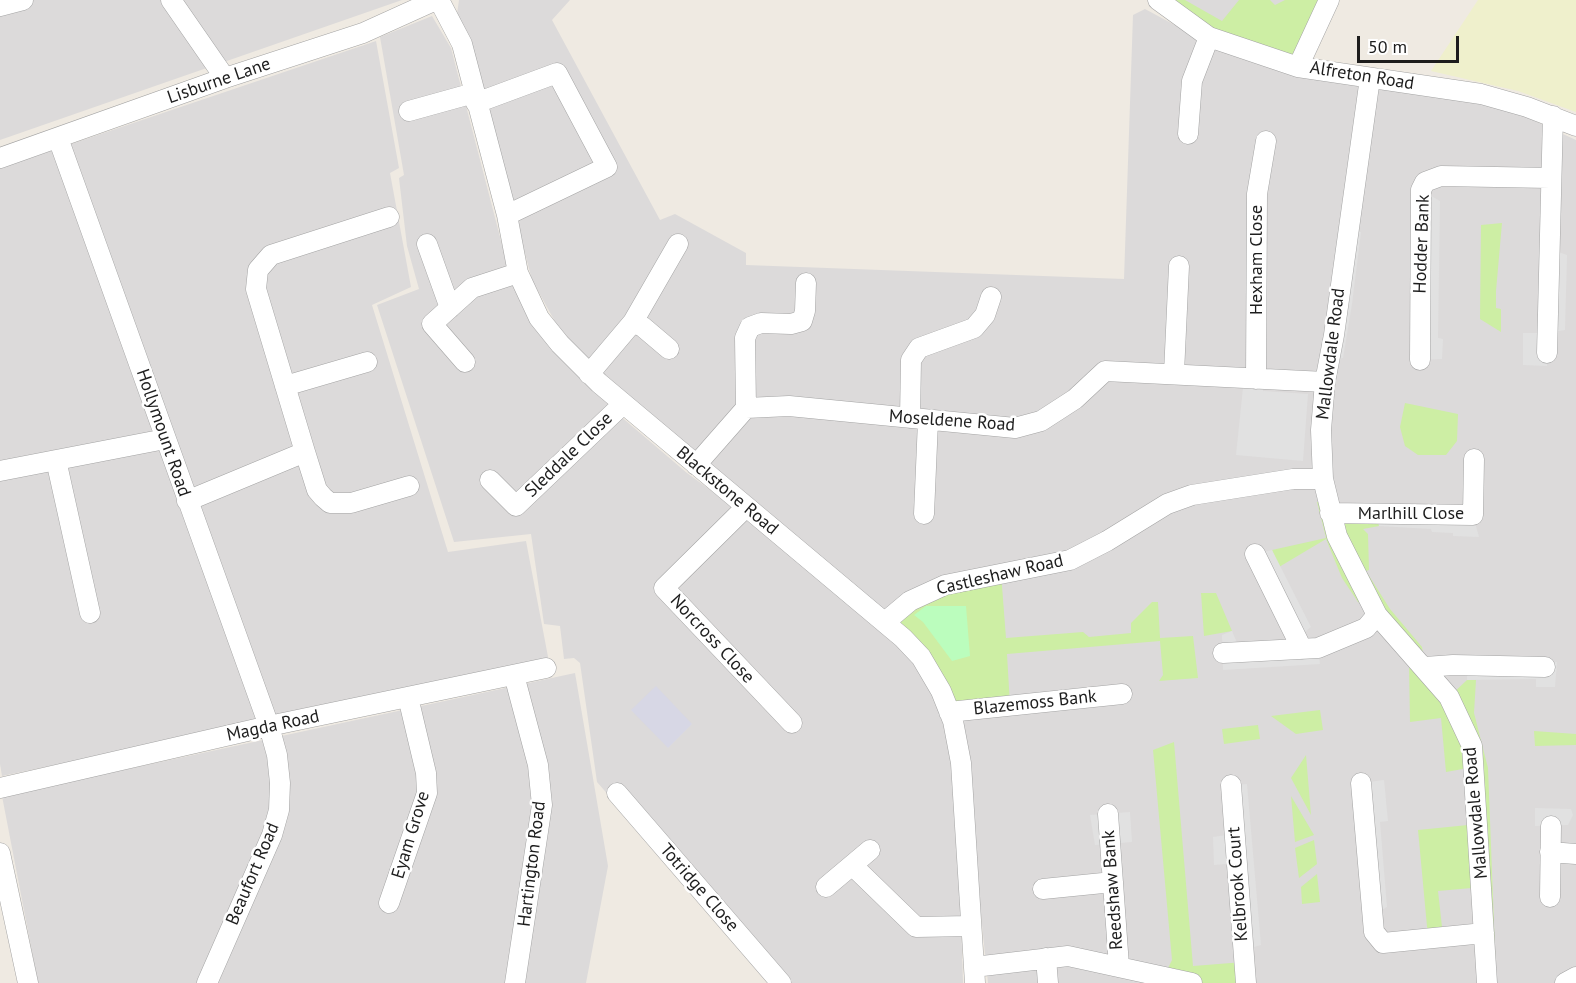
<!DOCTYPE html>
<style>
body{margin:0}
#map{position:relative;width:1576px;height:983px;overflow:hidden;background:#efeae2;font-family:"PT Sans",sans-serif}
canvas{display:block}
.scale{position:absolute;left:1357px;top:36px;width:102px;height:27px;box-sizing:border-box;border:3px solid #1d1d1d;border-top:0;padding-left:8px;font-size:18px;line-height:21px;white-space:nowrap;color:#1d1d1d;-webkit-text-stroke:4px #fff;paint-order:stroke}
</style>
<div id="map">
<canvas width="1576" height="983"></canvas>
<div class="scale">50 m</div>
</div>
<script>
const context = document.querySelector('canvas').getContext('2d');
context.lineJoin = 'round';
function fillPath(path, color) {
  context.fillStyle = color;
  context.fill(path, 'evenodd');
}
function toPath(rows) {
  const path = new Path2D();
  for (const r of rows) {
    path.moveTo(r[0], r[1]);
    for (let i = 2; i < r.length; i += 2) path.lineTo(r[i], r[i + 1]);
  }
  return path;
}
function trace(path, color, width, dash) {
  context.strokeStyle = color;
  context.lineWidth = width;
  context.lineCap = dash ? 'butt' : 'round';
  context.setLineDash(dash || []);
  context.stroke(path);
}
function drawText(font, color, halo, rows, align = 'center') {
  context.font = font + ' "PT Sans",sans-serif';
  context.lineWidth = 5;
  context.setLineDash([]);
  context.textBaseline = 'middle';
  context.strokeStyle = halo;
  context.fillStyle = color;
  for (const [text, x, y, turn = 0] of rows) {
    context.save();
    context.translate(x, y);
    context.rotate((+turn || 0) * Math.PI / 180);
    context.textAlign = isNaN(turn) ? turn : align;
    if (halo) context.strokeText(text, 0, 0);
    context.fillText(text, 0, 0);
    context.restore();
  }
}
fillPath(toPath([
 [0,0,402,0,0,140],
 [459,0,570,0,552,20,660,220,675,214,746,253,746,265,1124,279,1133,15,1145,9,1225,52,1511,110,1576,140,1576,983,988,983,967,779,950,691,589,362,558,327,532,280,471,49,457,14],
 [1171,0,1321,0,1272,46],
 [432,16,451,48,506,260,530,319,612,409,687,473,791,549,916,661,947,721,957,782,963,983,772,983,597,782,580,663,574,658,564,659,560,626,544,624,531,534,454,542,377,305,419,289,407,246,399,178,404,175,380,37],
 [376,41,399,168,390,173,411,287,372,305,448,552,526,541,549,662,2,776,0,764,0,168],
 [575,673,608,866,586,983,38,983,2,796]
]), '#dcdada');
fillPath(toPath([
 [1478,0,1576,0,1576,112,1518,91,1431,71]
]), '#eff0cc');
fillPath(toPath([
 [1158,0,1185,0,1222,21,1239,0,1270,0,1275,5,1285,0,1329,0,1298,67,1209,37],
 [1502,223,1496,291,1496,308,1501,309,1501,332,1480,319,1481,225],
 [1405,403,1458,414,1457,441,1446,455,1418,455,1405,446,1400,427],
 [1327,500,1331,513,1377,514,1379,526,1363,529,1368,534,1369,570,1366,571,1390,609,1422,647,1425,667,1449,697,1467,680,1476,680,1474,713,1488,768,1496,975,1483,887,1438,891,1443,936,1428,937,1418,830,1478,824,1474,767,1446,772,1441,718,1410,722,1409,664,1377,615,1358,602,1342,578,1326,539,1279,567,1272,550,1326,538,1317,502],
 [1001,573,1006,638,1083,632,1089,637,1131,633,1131,623,1152,602,1158,602,1160,638,1193,636,1198,678,1159,681,1163,675,1160,641,1007,654,1010,705,949,712,885,622,910,601],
 [1201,593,1216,593,1232,631,1204,636],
 [1320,710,1323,730,1296,734,1271,716],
 [1258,725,1260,739,1224,744,1222,729],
 [1534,731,1576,734,1576,745,1535,746],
 [1174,742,1193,966,1244,962,1246,983,1192,983,1164,976,1172,960,1153,750],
 [1306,755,1311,815,1291,778],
 [1291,796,1314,835,1295,842],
 [1314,840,1317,864,1299,878,1295,848],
 [1317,874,1320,902,1302,904,1301,887]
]), '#cdeea4');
fillPath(toPath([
 [926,606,966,606,970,656,952,661,923,622,914,615]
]), '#bbfdbd');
fillPath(toPath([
 [1421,190,1440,201,1438,338,1443,339,1442,359,1420,360],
 [1348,229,1361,232,1352,304,1343,358,1329,361],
 [1550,249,1567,255,1565,330,1547,333,1547,366,1523,365,1523,333,1547,333],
 [1244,378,1264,380,1263,391,1308,394,1303,461,1236,455],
 [1377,514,1473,515,1479,537,1453,536,1453,533,1432,532,1431,529,1379,526],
 [1272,550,1311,627,1297,638,1255,554],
 [1232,631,1241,652,1318,648,1320,664,1223,670,1222,635],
 [1557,662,1555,687,1536,687,1536,679,1467,680,1467,665],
 [1384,780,1388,821,1380,822,1387,907,1373,915,1361,783],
 [1247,784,1261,945,1244,950,1236,863,1214,865,1213,837,1234,834,1231,785],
 [1535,808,1571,809,1573,815,1568,825,1535,826],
 [1130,812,1132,842,1095,845,1090,815]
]), '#e1e1e1');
fillPath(toPath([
 [656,686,692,724,668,748,631,710]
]), '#d7d7e5');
const minor = toPath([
 [171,0,225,78],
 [439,0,462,44,507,215,518,273,539,318,560,344,599,383,903,638,921,657,941,691,953,721,961,763,975,983],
 [1158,0,1209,37,1298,67,1481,94,1527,107,1576,126],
 [0,6,23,0],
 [1298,67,1329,0],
 [1370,78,1334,335,1325,382,1321,430,1323,479,1337,536,1377,615,1449,697,1472,746,1487,983],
 [476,103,557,73,607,167,507,215],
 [409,111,474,93],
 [1188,134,1192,81,1209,37],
 [58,138,269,726,277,755,280,783,279,810,272,835,207,983],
 [0,158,225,78,363,33,436,0],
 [389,217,271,255,258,270,256,289,305,452,317,490,323,497,330,503,351,503,409,486],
 [427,244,450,308],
 [633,322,643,327,669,349],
 [1547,353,1553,116],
 [1420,360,1421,190,1425,182,1441,176,1550,178],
 [465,362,432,324,472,288,518,273],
 [1174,373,1179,266],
 [589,374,633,322,678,244],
 [1256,379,1257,194,1266,141],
 [285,386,367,362],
 [746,408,745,338,750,327,761,323,791,324,802,321,805,311,806,283],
 [910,418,911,360,919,348,974,328,985,315,991,297],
 [56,460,90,613],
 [696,465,746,408,789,406,1015,428,1041,421,1075,399,1105,371,1325,382],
 [0,471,165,439],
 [490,480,516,506,623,404],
 [187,501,305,452],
 [746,507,664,588,792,723],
 [1330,513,1473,515,1474,459],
 [924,514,928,421],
 [1255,554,1302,649],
 [885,622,910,601,945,585,1070,560,1107,541,1167,504,1192,495,1293,479,1323,479],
 [1223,653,1318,648,1366,628,1377,615],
 [1425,667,1453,665,1545,667],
 [514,675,538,765,542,805,515,983],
 [949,712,1122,694],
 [1361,783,1374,932,1383,943,1484,933],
 [1231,785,1246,983],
 [0,788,269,726,546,668],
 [617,793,781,983],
 [1108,814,1119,966],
 [1550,852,1576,854],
 [0,853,28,983],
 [852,865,916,927,970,926],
 [826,887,870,850],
 [1043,889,1113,882],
 [1550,897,1551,826],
 [389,903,427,793,426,773,408,697],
 [1046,958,1048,983],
 [974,967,1068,956,1192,983],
 [1565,983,1576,977]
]);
trace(minor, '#a4a4a4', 21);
trace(minor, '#fff', 20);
drawText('18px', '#1d1d1d', '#fff', [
 ["Alfreton Road",1362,76,9],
 ["Lisburne Lane",219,81,-19],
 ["Hodder Bank",1422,244,-88],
 ["Hexham Close",1257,260,-90],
 ["Mallowdale Road",1331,354,-83],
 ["Moseldene Road",952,421,4],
 ["Hollymount Road",163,433,71],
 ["Sleddale Close",569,455,-44],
 ["Blackstone Road",727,491,40],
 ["Marlhill Close",1411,514],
 ["Castleshaw Road",1000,575,-13],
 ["Norcross Close",712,639,47],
 ["Blazemoss Bank",1035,703,-6],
 ["Magda Road",273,726,-12],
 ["Mallowdale Road",1476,813,-95],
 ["Eyam Grove",411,835,-73],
 ["Hartington Road",532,864,-83],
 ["Beaufort Road",253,874,-67],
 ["Kelbrook Court",1238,884,-94],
 ["Totridge Close",699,888,49],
 ["Reedshaw Bank",1113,890,-94]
]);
</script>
